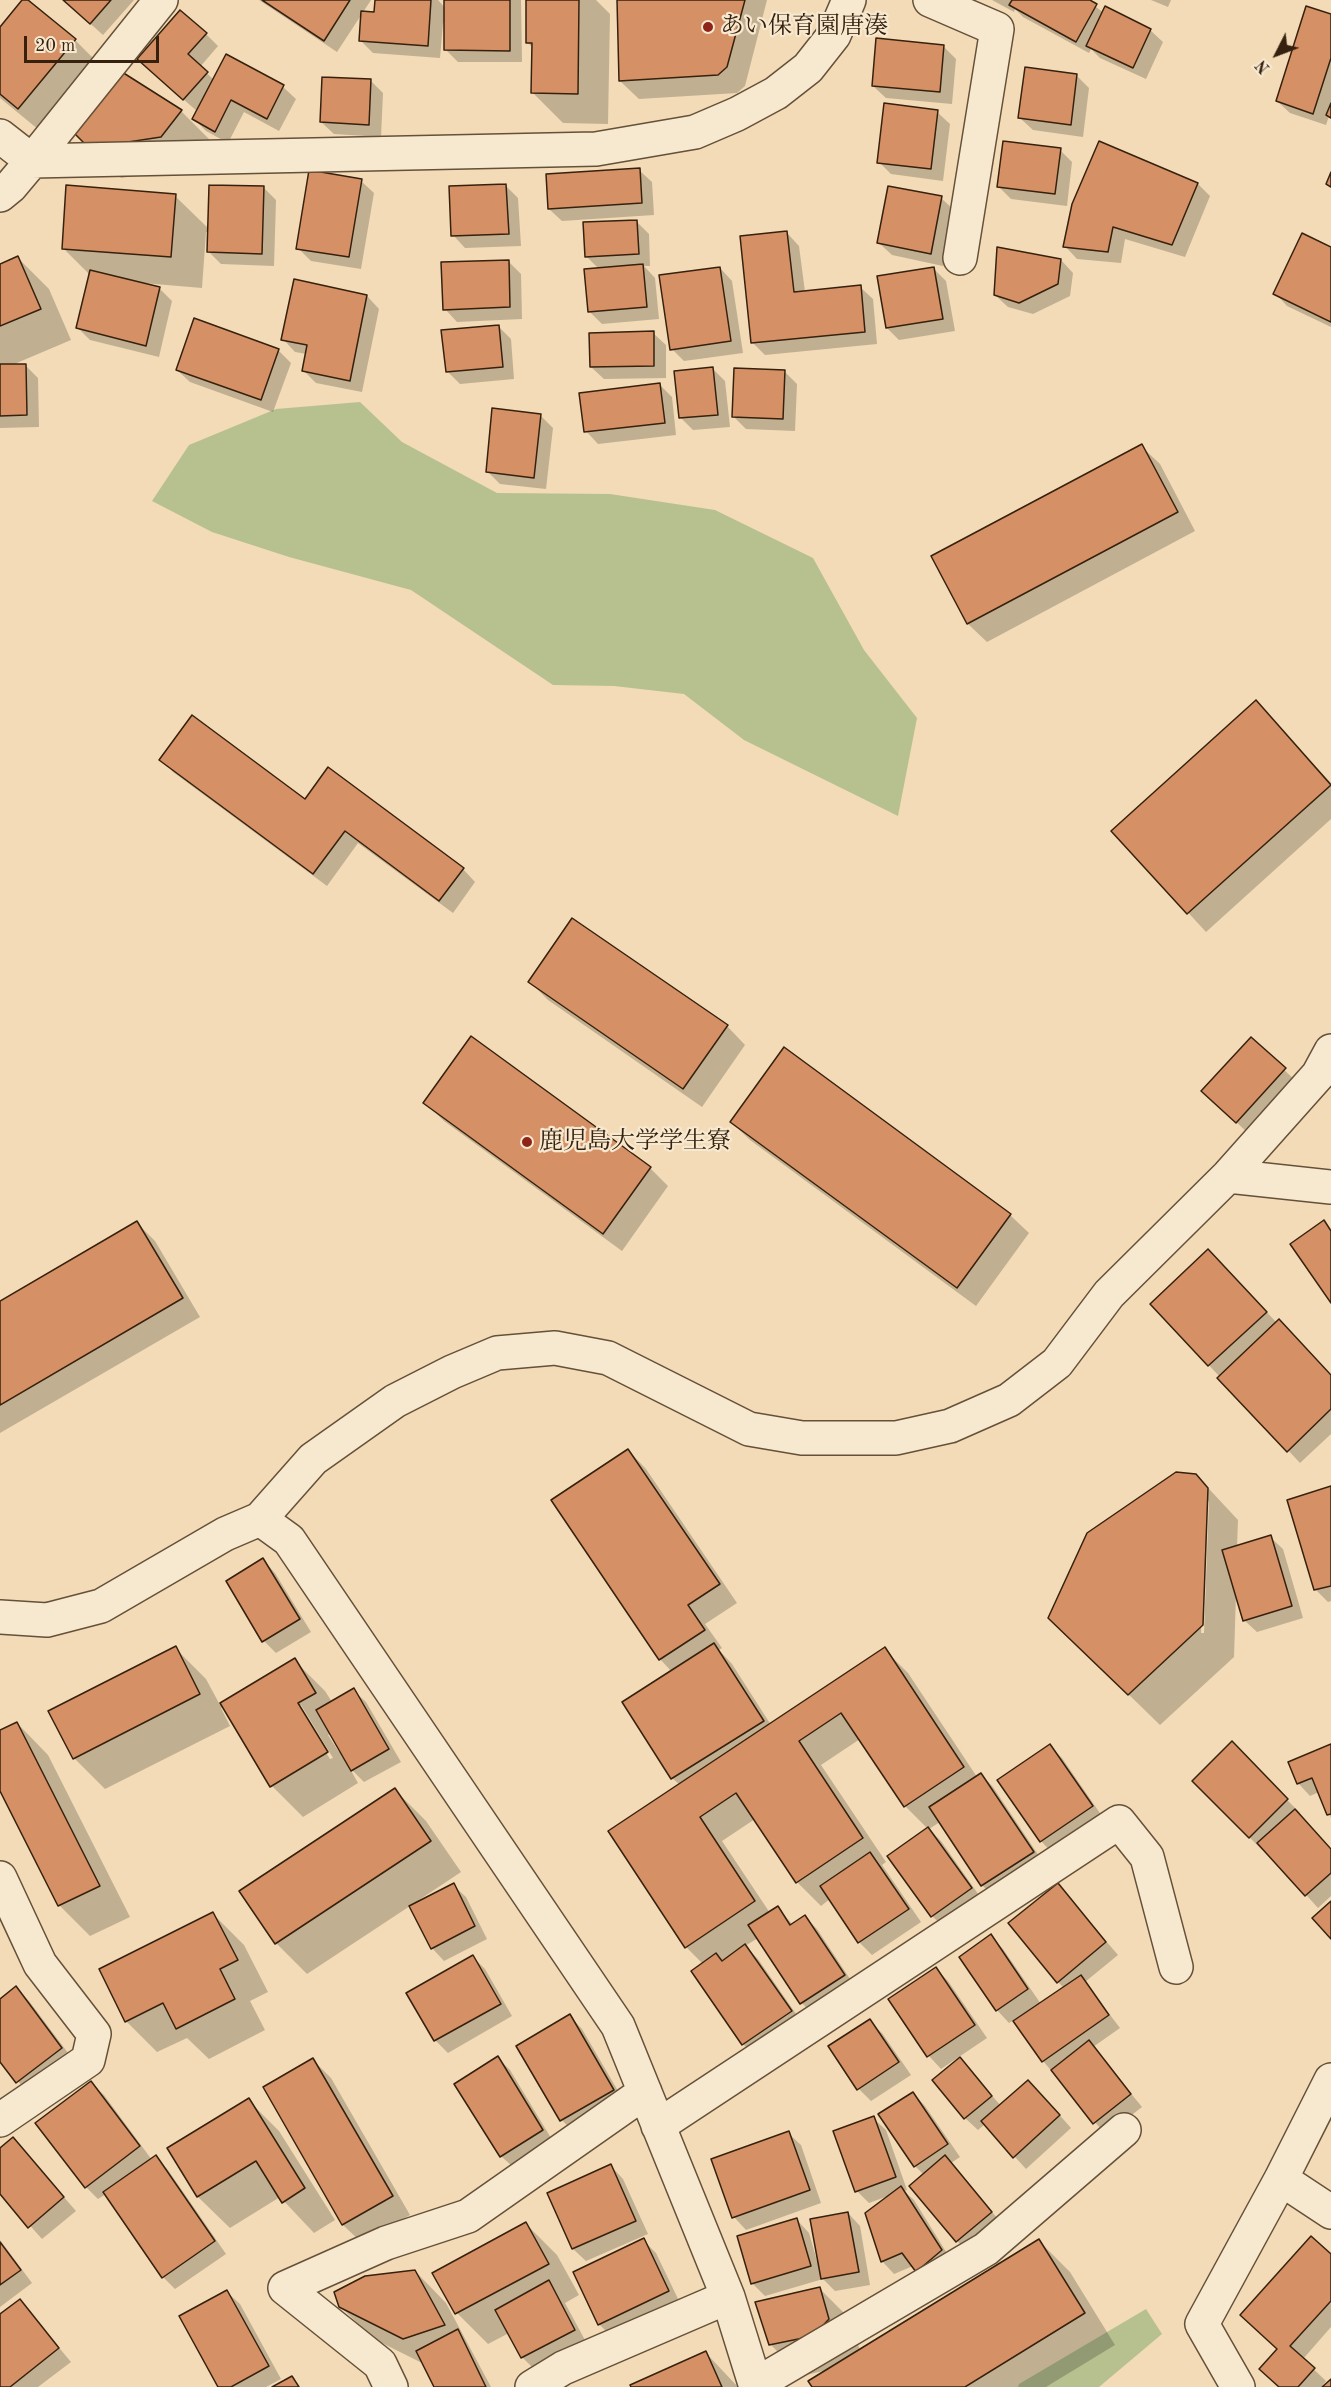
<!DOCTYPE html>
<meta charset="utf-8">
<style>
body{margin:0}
#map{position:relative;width:1331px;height:2387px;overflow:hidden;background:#f2dbb6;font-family:"Old Standard TT",serif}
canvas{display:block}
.north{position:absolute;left:1247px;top:24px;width:60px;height:60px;-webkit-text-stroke:4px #f7e8d0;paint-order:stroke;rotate:228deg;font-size:16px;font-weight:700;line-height:24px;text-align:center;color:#36210e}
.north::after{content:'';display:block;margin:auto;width:21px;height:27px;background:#36210e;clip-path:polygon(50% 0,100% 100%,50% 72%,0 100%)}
.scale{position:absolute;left:24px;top:36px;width:135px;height:27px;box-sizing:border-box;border:3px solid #36210e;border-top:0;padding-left:8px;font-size:18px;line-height:21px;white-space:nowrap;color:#36210e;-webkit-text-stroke:4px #f7e8d0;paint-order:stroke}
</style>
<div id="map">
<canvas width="1331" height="2387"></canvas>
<div class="north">N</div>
<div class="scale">20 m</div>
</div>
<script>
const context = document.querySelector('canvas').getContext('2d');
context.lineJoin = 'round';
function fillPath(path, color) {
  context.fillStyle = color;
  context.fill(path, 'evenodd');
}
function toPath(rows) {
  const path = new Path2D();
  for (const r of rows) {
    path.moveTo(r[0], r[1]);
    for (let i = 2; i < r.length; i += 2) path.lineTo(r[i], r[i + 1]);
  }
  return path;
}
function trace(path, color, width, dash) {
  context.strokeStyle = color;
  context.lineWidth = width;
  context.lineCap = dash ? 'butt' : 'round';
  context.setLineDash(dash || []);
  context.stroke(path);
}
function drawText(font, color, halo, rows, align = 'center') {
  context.font = font + ' "Old Standard TT","Noto Serif JP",serif';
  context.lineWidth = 4.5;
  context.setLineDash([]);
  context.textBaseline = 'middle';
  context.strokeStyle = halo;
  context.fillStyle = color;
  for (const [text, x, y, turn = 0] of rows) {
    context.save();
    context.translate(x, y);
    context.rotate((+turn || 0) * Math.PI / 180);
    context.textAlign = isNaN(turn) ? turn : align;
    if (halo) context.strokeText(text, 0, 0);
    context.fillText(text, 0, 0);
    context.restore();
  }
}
fillPath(toPath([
 [360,402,402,442,497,493,610,494,715,510,813,558,864,650,917,718,898,816,744,740,684,694,614,686,553,685,411,590,289,557,212,532,152,501,189,445,276,409],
 [1146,2309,1162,2334,1099,2387,1018,2387,1019,2384]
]), '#b7c190');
fillPath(toPath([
 [24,0,75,40,106,71,50,139,0,98,0,29],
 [64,0,134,0,103,35],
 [259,0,371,0,337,52],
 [377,0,438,0,445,8,445,0,521,0,522,62,458,62,445,49,445,24,443,23,440,58,373,53,361,41,376,14],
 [528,0,596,0,610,14,608,124,563,123,532,92,533,48,527,42],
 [618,0,767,0,745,86,737,93,639,99,620,81],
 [992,0,1087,0,1104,13,1150,30,1163,42,1146,79,1100,58,1091,49,1089,53,1023,17,1015,9,1014,12],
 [1151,0,1171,0,1168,7],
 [1331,16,1331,118,1329,116,1326,125,1290,113,1277,101],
 [206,34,218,46,200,67,214,80,227,56,283,87,296,99,279,131,244,112,228,143,206,131,194,119,198,112,151,71],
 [943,46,956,59,952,104,886,98,873,86],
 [123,74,181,111,212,142,193,167,121,178,75,132],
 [1076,75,1089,88,1083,137,1033,130,1020,118],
 [370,80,383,93,381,137,334,134,321,122],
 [937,112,950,124,943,181,891,174,879,162],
 [1060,150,1072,162,1067,206,1011,199,999,187],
 [639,170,652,182,654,215,562,221,549,209],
 [361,181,374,193,361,269,311,261,298,248],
 [1198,184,1210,196,1185,257,1125,239,1121,263,1077,259,1065,246],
 [506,186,518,198,521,246,465,248,453,235],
 [264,188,276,200,274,266,221,264,208,251,209,232,206,232,202,288,143,283,143,285,160,289,172,301,159,357,90,340,78,328,90,275,63,248,175,196,209,229],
 [941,198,954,210,943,266,892,255,879,243],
 [636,221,649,234,650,266,644,266,655,278,659,319,602,324,589,311,599,269,586,256],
 [787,233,799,246,805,292,860,287,873,299,877,344,765,355,752,342],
 [1331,249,1331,327,1287,306,1275,293],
 [18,258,49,289,71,340,12,365,25,365,38,378,39,427,0,428,0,265],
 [1061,260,1073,273,1070,296,1033,314,1008,307,995,295],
 [508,261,521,274,522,319,457,322,445,309],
 [720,268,732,281,743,353,684,361,672,349],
 [934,269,946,281,955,331,899,340,887,328],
 [367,296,379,309,362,392,316,383,303,370,307,354,295,352,283,339],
 [498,326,511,339,514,379,460,384,448,372],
 [653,333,666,345,666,378,604,379,591,367],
 [278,350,291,363,273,412,190,382,177,370],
 [713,369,725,381,730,427,693,430,680,417],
 [784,371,797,384,795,431,746,429,734,417],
 [659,384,672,397,676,435,598,444,586,431],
 [540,415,553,428,546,489,500,484,487,471],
 [1141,446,1160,464,1195,531,987,642,968,624,933,557],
 [1256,702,1331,783,1331,819,1206,932,1113,831],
 [161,759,305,801,463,869,475,882,453,913,358,843,327,886,173,772],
 [530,982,727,1026,745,1045,702,1107,548,1000],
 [1251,1039,1297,1082,1249,1134,1216,1103],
 [784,1049,1010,1215,1029,1233,976,1306,750,1140,731,1122],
 [425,1103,650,1168,668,1186,622,1251,444,1121],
 [137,1223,155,1241,200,1317,0,1433,0,1303],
 [1220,1263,1277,1323,1331,1376,1331,1434,1300,1463,1152,1304],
 [628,1450,646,1469,737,1603,705,1624,722,1648,719,1650,732,1664,771,1725,884,1649,908,1673,977,1777,981,1774,993,1787,1045,1865,995,1898,982,1885,940,1822,929,1829,941,1841,983,1901,945,1928,932,1916,928,1829,905,1806,860,1739,821,1765,886,1862,882,1865,921,1922,872,1955,860,1943,830,1899,821,1906,797,1882,755,1819,722,1841,770,1913,778,1908,793,1925,805,1917,817,1929,856,1988,814,2016,802,2003,758,1938,745,1946,758,1959,803,2024,755,2057,743,2044,703,1964,686,1947,680,1785,672,1778,624,1703,672,1672,660,1659,553,1500],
 [1196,1475,1238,1520,1237,1547,1270,1537,1283,1549,1303,1618,1257,1632,1244,1620,1236,1594,1234,1657,1160,1725,1082,1649],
 [1209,1501,1204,1633,1201,1633,1206,1504],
 [1331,1488,1331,1601,1328,1602,1316,1590,1289,1501],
 [263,1560,275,1573,311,1632,276,1653,264,1641],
 [175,1648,206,1679,220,1705,294,1660,325,1691,332,1702,353,1690,366,1702,401,1762,364,1782,349,1767,358,1783,303,1817,272,1786,224,1707,221,1708,230,1726,105,1789,74,1758],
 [297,1705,301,1705,333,1758,330,1759],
 [331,1733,341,1751,339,1752,328,1735],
 [17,1723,48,1755,130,1917,90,1936,59,1905,0,1788,0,1732],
 [1232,1744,1300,1813,1298,1814,1331,1850,1331,1896,1318,1908,1264,1848,1262,1850,1194,1781],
 [1050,1746,1062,1758,1104,1819,1053,1854,1041,1841],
 [1331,1746,1331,1818,1319,1792,1310,1796,1298,1783],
 [395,1790,426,1821,461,1872,419,1900,420,1902,453,1885,466,1897,487,1939,444,1961,432,1948,410,1906,307,1974,276,1943],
 [1058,1885,1118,1955,1085,1982,1120,2028,1093,2047,1142,2107,1106,2135,1043,2061,1014,2020,1009,2023,997,2010,991,1936,1003,1949,1041,2004,1064,1988,1058,1982],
 [213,1914,244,1945,268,1992,250,2001,265,2030,209,2059,187,2038,157,2052,126,2021],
 [473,1957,485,1969,512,2016,448,2053,435,2040],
 [936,1969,948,1981,987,2038,941,2069,929,2056,890,1999],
 [16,1988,29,2001,74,2061,29,2094,0,2060,0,2001],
 [570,2016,582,2029,625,2103,574,2133,562,2120,518,2046],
 [869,2021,882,2033,911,2075,871,2101,859,2089,830,2047],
 [498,2058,510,2070,554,2143,514,2168,501,2156],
 [960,2059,1001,2106,1041,2094,1071,2128,1026,2169,985,2124,978,2130,965,2118],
 [313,2060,331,2078,410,2215,362,2243,343,2225,265,2087],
 [91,2083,104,2095,152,2160,156,2157,168,2170,226,2254,175,2289,163,2277,106,2194,98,2199,86,2187],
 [913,2093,925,2106,960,2157,951,2163,1003,2225,969,2253,957,2241,924,2175,915,2166,880,2115],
 [248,2100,279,2131,335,2220,314,2233,280,2197,230,2228,198,2197,169,2149],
 [873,2118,886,2130,907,2190,904,2191,914,2200,953,2263,929,2283,913,2266,894,2274,882,2261,888,2196,869,2203,857,2191],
 [788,2133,801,2145,821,2203,746,2230,734,2217],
 [13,2139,76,2211,42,2239,0,2192,0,2150],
 [611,2166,623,2179,648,2234,586,2261,573,2249,549,2193],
 [848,2213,860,2226,870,2285,835,2291,823,2279,765,2296,752,2283,797,2220,809,2233,817,2261],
 [526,2224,557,2255,579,2295,565,2303,586,2342,535,2370,522,2357,509,2333,488,2344,457,2313,434,2273],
 [0,2240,32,2283,0,2307],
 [643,2240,656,2253,680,2303,612,2337,599,2324],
 [1039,2241,1070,2272,1115,2345,1046,2387,814,2387,827,2370,802,2376,770,2344,820,2289,851,2320,860,2351],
 [1331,2256,1331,2327,1303,2359,1326,2381,1321,2387,1279,2387,1279,2349],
 [415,2271,446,2303,491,2387,436,2387,424,2364,372,2338,340,2306],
 [227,2292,240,2304,281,2379,266,2387,220,2387],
 [20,2301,71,2362,38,2387,0,2387,0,2316],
 [706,2353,738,2387,632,2387]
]), '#0003');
const building = toPath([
 [22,0,28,0,76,39,18,109,0,94,0,27,22,0],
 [63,0,111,0,90,24,63,0],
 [262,0,350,0,324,41,262,0],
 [375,0,431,0,428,46,359,41,361,11,374,12,375,0],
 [444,0,510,0,510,51,444,50,444,0],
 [526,0,579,0,578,94,531,93,532,43,526,43,526,0],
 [617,0,745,0,727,67,718,75,619,81,617,0],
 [1012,0,1090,0,1097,4,1076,42,1009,5,1012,0],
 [1105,6,1151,29,1133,68,1086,46,1105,6],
 [1306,6,1331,14,1331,58,1313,114,1276,101,1306,6],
 [180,10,207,33,188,54,208,72,183,100,137,59,180,10],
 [876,38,944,45,940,92,872,86,876,38],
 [226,54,284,85,267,119,231,100,215,132,192,119,226,54],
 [1025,67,1077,74,1071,125,1018,118,1025,67],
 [122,72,182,110,161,137,89,148,73,132,122,72],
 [322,77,371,79,369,125,320,122,322,77],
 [884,103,938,110,931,169,877,163,884,103],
 [1331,103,1331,118,1326,115,1331,103],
 [1003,141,1061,148,1055,194,997,187,1003,141],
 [1099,141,1198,183,1172,245,1113,227,1108,252,1063,247,1072,204,1099,141],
 [640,168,642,203,548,209,546,174,640,168],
 [309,170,362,179,349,257,296,249,309,170],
 [1331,172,1331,187,1326,184,1331,172],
 [506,184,509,234,451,236,449,186,506,184],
 [66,185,176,194,171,257,62,249,66,185],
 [209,185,264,186,262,254,207,252,209,185],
 [888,186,942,196,931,254,877,243,888,186],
 [637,220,639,254,585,257,583,222,637,220],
 [787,231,794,292,861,285,865,332,751,343,740,236,787,231],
 [1302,233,1331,247,1331,322,1273,294,1302,233],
 [997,247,1061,259,1058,284,1019,303,994,295,997,247],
 [18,256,41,309,0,326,0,264,18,256],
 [509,260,510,307,443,310,441,262,509,260],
 [643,264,647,307,588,312,584,269,643,264],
 [720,267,731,341,670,350,659,275,720,267],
 [934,267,943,319,886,328,877,276,934,267],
 [90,270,160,287,146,346,76,328,90,270],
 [294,279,367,295,350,381,302,371,307,345,281,340,294,279],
 [194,318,279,349,261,400,176,370,194,318],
 [499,325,503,367,446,372,441,330,499,325],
 [654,331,654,366,590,367,589,333,654,331],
 [0,364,26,364,27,415,0,416,0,364],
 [713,367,718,415,679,418,674,371,713,367],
 [734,368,785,370,783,419,732,417,734,368],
 [660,383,665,423,584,432,579,393,660,383],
 [492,408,541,414,534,478,486,472,492,408],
 [1142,444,1178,512,967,624,931,556,1142,444],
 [1256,700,1331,785,1187,914,1111,831,1256,700],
 [192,715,305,799,328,767,464,868,439,901,345,831,313,874,159,760,192,715],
 [572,918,728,1025,683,1089,528,982,572,918],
 [471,1036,651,1167,603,1234,423,1103,471,1036],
 [1251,1037,1286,1068,1236,1123,1201,1091,1251,1037],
 [784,1047,1011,1214,957,1288,730,1122,784,1047],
 [1324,1220,1331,1231,1331,1303,1290,1244,1324,1220],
 [137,1221,183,1298,0,1405,0,1301,137,1221],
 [1208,1249,1267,1312,1208,1366,1150,1304,1208,1249],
 [1279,1319,1331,1375,1331,1409,1287,1452,1217,1378,1279,1319],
 [628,1449,720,1584,688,1605,705,1630,659,1660,551,1500,628,1449],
 [1176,1472,1196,1474,1208,1488,1203,1625,1128,1695,1048,1618,1087,1533,1176,1472],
 [1331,1486,1331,1586,1314,1590,1287,1500,1331,1486],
 [1271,1535,1292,1606,1243,1621,1222,1550,1271,1535],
 [263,1558,300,1619,262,1642,226,1581,263,1558],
 [714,1643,764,1721,671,1779,622,1702,714,1643],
 [176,1646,200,1694,73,1759,48,1711,176,1646],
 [885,1647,964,1767,904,1807,841,1713,799,1741,863,1838,796,1883,736,1793,700,1817,755,1901,685,1948,608,1831,885,1647],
 [295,1658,316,1693,298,1703,328,1752,270,1787,220,1703,295,1658],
 [354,1688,389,1749,351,1771,316,1710,354,1688],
 [17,1722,100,1886,58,1906,0,1791,0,1730,17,1722],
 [1232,1741,1288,1799,1249,1838,1192,1781,1232,1741],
 [1050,1744,1093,1806,1040,1842,997,1780,1050,1744],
 [1331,1744,1331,1814,1327,1815,1312,1778,1297,1784,1288,1762,1331,1744],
 [981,1773,1034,1852,981,1886,929,1807,981,1773],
 [395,1788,431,1841,275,1944,239,1891,395,1788],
 [1295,1809,1331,1849,1331,1873,1305,1896,1257,1843,1295,1809],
 [928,1827,972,1888,931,1917,887,1856,928,1827],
 [870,1852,909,1909,858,1943,820,1886,870,1852],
 [454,1883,475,1926,431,1949,409,1906,454,1883],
 [1058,1883,1106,1942,1057,1983,1008,1923,1058,1883],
 [1331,1901,1331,1939,1312,1918,1331,1901],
 [778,1906,790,1925,805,1915,845,1975,800,2004,748,1925,778,1906],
 [213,1912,238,1960,220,1969,235,1999,176,2029,163,2003,125,2022,99,1969,213,1912],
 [991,1934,1028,1989,996,2011,959,1957,991,1934],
 [745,1944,792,2011,742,2045,691,1971,716,1953,722,1961,745,1944],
 [473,1955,501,2004,434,2041,406,1993,473,1955],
 [936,1967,975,2025,927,2057,888,1999,936,1967],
 [1081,1975,1109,2015,1042,2062,1013,2021,1081,1975],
 [16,1986,62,2048,16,2083,0,2062,0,1999,16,1986],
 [570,2014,614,2090,560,2121,516,2046,570,2014],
 [870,2019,899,2062,857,2090,828,2046,870,2019],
 [1089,2040,1131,2094,1093,2124,1051,2070,1089,2040],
 [498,2056,543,2130,500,2157,454,2084,498,2056],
 [960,2057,992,2096,964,2119,932,2080,960,2057],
 [313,2058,393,2196,342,2225,263,2087,313,2058],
 [1028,2080,1060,2115,1013,2158,981,2121,1028,2080],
 [91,2081,140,2146,85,2188,35,2123,91,2081],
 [913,2092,948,2144,914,2167,878,2114,913,2092],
 [249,2098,305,2188,282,2203,256,2161,197,2197,167,2148,249,2098],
 [874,2116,896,2177,855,2192,833,2131,874,2116],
 [789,2131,810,2190,732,2218,711,2159,789,2131],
 [13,2137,64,2197,28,2228,0,2194,0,2148,13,2137],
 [156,2155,215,2241,162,2278,103,2192,156,2155],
 [945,2155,992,2212,956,2242,909,2186,945,2155],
 [611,2164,636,2221,572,2249,547,2193,611,2164],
 [901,2186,942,2250,916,2272,902,2253,881,2262,865,2213,901,2186],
 [848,2212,859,2272,821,2279,810,2219,848,2212],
 [797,2218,811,2266,751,2284,737,2236,797,2218],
 [526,2222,549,2264,455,2314,432,2273,526,2222],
 [1311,2236,1331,2254,1331,2301,1290,2346,1315,2368,1298,2387,1279,2387,1259,2369,1277,2349,1240,2315,1311,2236],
 [644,2238,669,2291,598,2325,573,2272,644,2238],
 [1039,2239,1085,2313,965,2387,812,2387,808,2381,1039,2239],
 [0,2242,21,2270,0,2285,0,2242],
 [415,2270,445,2325,403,2339,339,2307,334,2292,365,2276,415,2270],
 [549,2280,575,2330,521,2358,495,2310,549,2280],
 [820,2287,829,2319,813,2336,769,2345,755,2302,820,2287],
 [227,2290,269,2366,231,2387,218,2387,179,2316,227,2290],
 [20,2299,59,2348,10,2387,0,2387,0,2314,20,2299],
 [458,2329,486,2387,434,2387,416,2351,458,2329],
 [706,2351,722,2387,631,2387,630,2385,706,2351],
 [292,2376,299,2387,272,2387,292,2376],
 [1331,2379,1331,2387,1322,2387,1331,2379]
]);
fillPath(building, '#d69065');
trace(building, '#36210e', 1.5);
const minor = toPath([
 [930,0,997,29,960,258],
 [0,136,32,161,596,149,695,132,737,114,776,93,808,68,834,35,849,0],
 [0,195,11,186,32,161,161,0],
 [1228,1176,1331,1187],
 [260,1519,313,1459,395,1401,452,1372,497,1353,555,1348,608,1358,749,1429,802,1438,896,1438,950,1426,1009,1400,1057,1363,1109,1294,1228,1176,1318,1075,1331,1051],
 [0,1617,47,1620,101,1606,225,1534,260,1519,289,1540,618,2026,728,2297,756,2387],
 [0,1878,40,1964,94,2034,88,2060,0,2120],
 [658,2126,1119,1822,1147,1857,1176,1967],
 [1281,2179,1331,2212],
 [755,2385,986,2249,1124,2130],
 [391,2387,380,2364,285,2288,386,2243,468,2216,645,2092],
 [532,2387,563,2368,728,2297],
 [1238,2387,1202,2324,1281,2179,1331,2080]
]);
trace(minor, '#655038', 36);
trace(minor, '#f7e8d0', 33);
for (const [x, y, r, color] of [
 [708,27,6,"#8f2418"],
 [527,1142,6,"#8f2418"]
]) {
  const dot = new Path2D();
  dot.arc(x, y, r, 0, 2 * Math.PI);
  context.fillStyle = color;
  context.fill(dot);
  trace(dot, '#f7e8d0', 2);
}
drawText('24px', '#36210e', '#f7e8d0', [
 ["あい保育園唐湊",720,27],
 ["鹿児島大学学生寮",539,1142]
], 'left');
</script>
